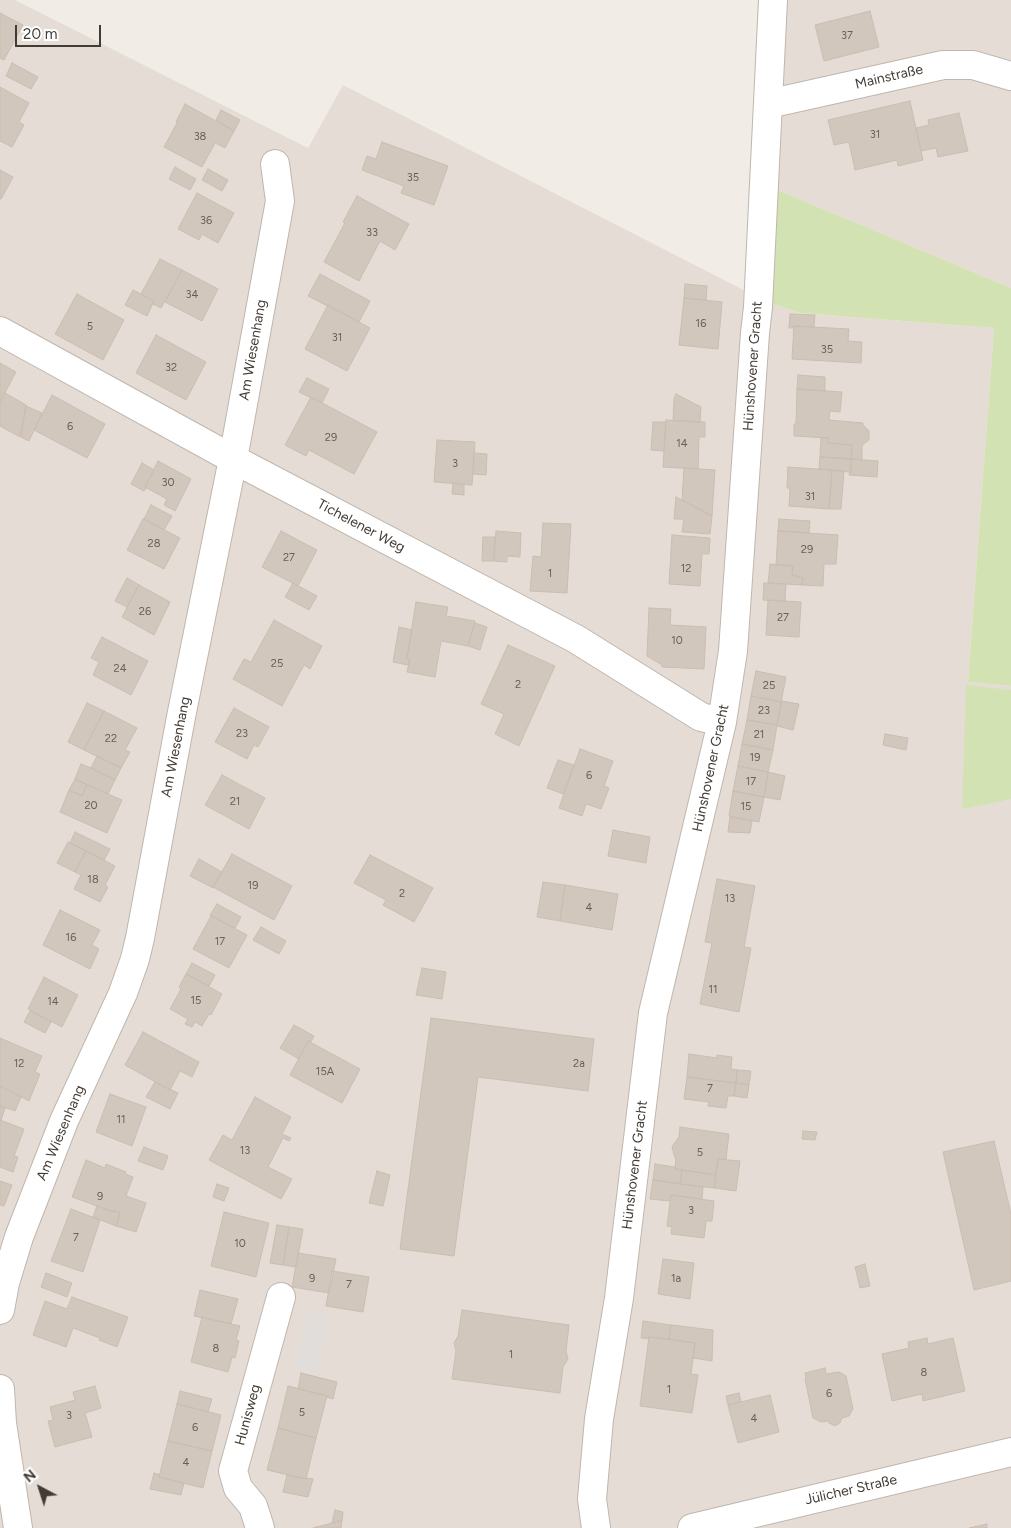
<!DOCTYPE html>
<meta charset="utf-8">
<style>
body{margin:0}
#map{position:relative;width:1011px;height:1528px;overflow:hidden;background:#f1ece6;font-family:Figtree,sans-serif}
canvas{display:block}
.north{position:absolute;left:15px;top:1463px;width:50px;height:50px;-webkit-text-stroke:4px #fff;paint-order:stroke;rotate:320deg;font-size:14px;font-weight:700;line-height:20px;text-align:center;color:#433c36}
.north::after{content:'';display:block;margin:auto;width:18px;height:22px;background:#433c36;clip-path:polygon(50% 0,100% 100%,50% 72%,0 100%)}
.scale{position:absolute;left:15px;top:25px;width:86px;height:22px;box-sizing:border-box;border:2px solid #433c36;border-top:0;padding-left:6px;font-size:15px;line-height:18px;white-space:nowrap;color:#433c36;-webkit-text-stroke:4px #fff;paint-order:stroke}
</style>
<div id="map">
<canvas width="1011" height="1528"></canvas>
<div class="north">N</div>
<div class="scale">20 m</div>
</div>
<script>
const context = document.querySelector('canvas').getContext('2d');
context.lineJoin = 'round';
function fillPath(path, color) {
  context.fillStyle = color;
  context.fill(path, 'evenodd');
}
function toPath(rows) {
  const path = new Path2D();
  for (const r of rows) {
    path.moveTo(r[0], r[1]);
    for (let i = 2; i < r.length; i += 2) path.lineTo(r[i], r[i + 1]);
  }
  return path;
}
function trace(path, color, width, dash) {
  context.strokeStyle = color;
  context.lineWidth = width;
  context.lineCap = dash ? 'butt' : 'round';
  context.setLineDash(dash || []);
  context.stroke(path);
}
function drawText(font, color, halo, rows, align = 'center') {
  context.font = font + ' Figtree,sans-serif';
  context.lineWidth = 4;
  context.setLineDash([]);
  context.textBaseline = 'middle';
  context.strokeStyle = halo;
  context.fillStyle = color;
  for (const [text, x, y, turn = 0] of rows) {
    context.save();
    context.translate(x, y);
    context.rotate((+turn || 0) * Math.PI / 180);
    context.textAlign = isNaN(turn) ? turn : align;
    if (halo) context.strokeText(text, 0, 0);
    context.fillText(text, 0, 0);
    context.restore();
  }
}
fillPath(toPath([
 [0,0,15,0,308,148,343,85,769,303,801,313,994,328,968,682,1011,686,1011,1528,0,1528],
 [784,0,1011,0,1011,288,775,189]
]), '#e5ddd5');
fillPath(toPath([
 [775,189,1011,288,1011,686,968,682,994,328,801,313,769,303],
 [966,685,1011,690,1011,799,962,809]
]), '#d3e2b2');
fillPath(toPath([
 [308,1312,329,1317,315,1373,294,1367]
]), '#e0dddb');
const building = toPath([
 [870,11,879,47,824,61,815,25,870,11],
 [0,13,23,25,4,60,0,58,0,13],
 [12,63,38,77,31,89,6,76,12,63],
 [0,87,29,103,19,122,24,125,12,147,0,141,0,87],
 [910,101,923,160,898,166,897,160,855,170,849,142,834,145,828,120,910,101],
 [185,104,234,131,225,148,215,143,202,167,164,147,177,123,176,122,185,104],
 [221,110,240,120,234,131,216,120,221,110],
 [959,113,968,151,938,157,936,148,921,151,916,128,929,125,928,120,959,113],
 [382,142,448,166,434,205,401,193,404,186,362,170,367,156,376,159,382,142],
 [175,167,196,179,190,190,169,179,175,167],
 [208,169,228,180,222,191,202,180,208,169],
 [0,170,13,177,1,199,0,199,0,170],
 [197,193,234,213,218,243,202,234,199,240,178,229,197,193],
 [357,196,409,224,395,250,380,241,359,281,324,262,345,223,343,222,357,196],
 [160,259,182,270,161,308,153,304,154,301,141,294,160,259],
 [182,270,218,289,202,321,165,302,182,270],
 [320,274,370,301,359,322,308,296,320,274],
 [685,284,707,286,706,300,684,298,685,284],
 [133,290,154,301,147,316,125,305,133,290],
 [77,294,124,320,103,360,55,334,77,294],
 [684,298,722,302,718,349,679,345,684,298],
 [328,305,370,328,347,371,305,349,328,305],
 [790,314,815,315,814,327,794,326,794,328,789,328,790,314],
 [794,326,849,329,848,341,862,342,861,363,792,359,794,326],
 [156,335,206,362,186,400,136,373,156,335],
 [0,363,16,372,0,402,0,363],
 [798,375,825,377,825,391,797,389,798,375],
 [307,378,329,389,322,403,299,392,307,378],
 [797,389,842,392,840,412,830,411,829,420,863,423,863,425,869,431,869,440,862,445,862,460,851,459,852,445,828,443,828,438,794,436,794,424,796,424,797,389],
 [5,393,26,405,20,437,0,426,0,402,5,393],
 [676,394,701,407,700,422,673,421,674,399,676,394],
 [52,395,105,424,87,458,34,430,52,395],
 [311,397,377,432,354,474,309,450,306,456,285,445,311,397],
 [26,406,42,413,29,441,21,437,26,406],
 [666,420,705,422,705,437,699,437,698,469,663,467,666,420],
 [653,422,666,422,664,451,651,450,653,422],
 [821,438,828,438,828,443,852,445,851,459,820,457,821,438],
 [437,440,475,442,472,485,434,482,437,440],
 [474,453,487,454,486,475,473,474,474,453],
 [820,457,851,459,851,471,849,472,819,469,820,457],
 [851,459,878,461,877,477,849,475,850,471,851,471,851,459],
 [158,461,191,479,175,511,164,505,167,499,145,487,158,461],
 [142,463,154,470,145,487,146,488,144,491,131,484,142,463],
 [788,467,832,470,829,509,789,506,790,488,787,488,788,467],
 [684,468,715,470,712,516,682,500,684,468],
 [832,470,844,471,841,509,829,509,832,470],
 [453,483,464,484,464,495,452,494,453,483],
 [676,497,712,516,710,534,682,532,684,519,674,519,676,497],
 [151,505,172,516,164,530,144,519,151,505],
 [143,519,180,538,164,569,127,550,143,519],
 [779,519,810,521,809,533,778,531,779,519],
 [543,523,571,524,567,593,530,591,533,556,541,557,543,523],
 [281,531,317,550,298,586,262,567,281,531],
 [496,531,521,533,520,557,507,556,507,562,494,561,496,531],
 [778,531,838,535,836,564,824,564,823,586,802,585,803,578,792,575,793,566,776,565,778,531],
 [672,535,710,538,709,554,702,554,700,586,669,584,672,535],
 [483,537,495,537,493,561,482,561,483,537],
 [770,564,793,566,792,575,803,578,802,585,768,583,770,564],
 [127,578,139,585,127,607,115,601,127,578],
 [293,583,317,596,309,610,285,597,293,583],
 [764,583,786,584,785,601,763,600,764,583],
 [139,585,170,602,154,635,122,617,139,585],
 [768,600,801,602,799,637,766,635,768,600],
 [416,602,448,607,446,616,475,621,468,646,441,641,435,677,407,672,410,659,407,658,416,602],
 [649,608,671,609,670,625,706,627,704,669,662,667,662,665,647,656,649,608],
 [274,620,322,646,310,669,304,665,282,706,233,679,244,659,251,662,274,620],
 [475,623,487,627,480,650,468,646,475,623],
 [399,627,412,630,407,658,410,659,408,665,393,662,399,627],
 [102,637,148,661,131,695,93,675,99,662,91,658,102,637],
 [508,645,555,666,519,746,495,734,504,714,481,704,508,645],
 [756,671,786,677,781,702,751,696,756,671],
 [751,696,781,702,777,725,747,720,751,696],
 [782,701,799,704,793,730,777,726,782,701],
 [87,703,104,711,84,750,68,742,87,703],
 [234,708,269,727,258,747,254,745,247,759,215,742,234,708],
 [104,711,137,728,125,750,130,752,121,768,84,750,104,711],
 [747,720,777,725,773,750,742,744,747,720],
 [885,734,908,738,906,750,883,745,885,734],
 [742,744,773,750,768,772,738,766,742,744],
 [580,749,613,761,604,786,609,788,601,809,586,804,582,816,559,808,580,749],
 [97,756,121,768,115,780,91,768,97,756],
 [558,760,574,765,563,794,547,788,558,760],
 [81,764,91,768,115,780,108,794,75,779,81,764],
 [738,766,768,772,764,797,733,791,738,766],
 [768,772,785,776,780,800,764,797,768,772],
 [222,775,265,798,249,829,205,805,222,775],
 [75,779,87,785,82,796,69,790,75,779],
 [87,785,122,800,107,833,60,812,69,790,82,796,87,785],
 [733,791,764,797,759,822,729,816,733,791],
 [730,817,752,821,750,833,728,832,730,817],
 [613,830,650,837,646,863,608,856,613,830],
 [75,832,110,849,104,860,70,843,75,832],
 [68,842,86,851,75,872,57,863,68,842],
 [86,851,115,866,105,885,108,887,100,902,74,889,81,875,75,872,86,851],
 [232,854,292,886,274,920,213,887,232,854],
 [370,855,433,888,414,922,383,905,386,900,354,883,370,855],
 [199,859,222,872,213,888,190,876,199,859],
 [717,879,755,886,744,947,751,948,739,1012,700,1004,712,943,705,942,717,879],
 [543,882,565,885,560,921,537,917,543,882],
 [565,885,618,894,612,930,560,921,565,885],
 [217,904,241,917,235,928,210,915,217,904],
 [60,910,100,930,92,945,99,949,90,969,43,945,60,910],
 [211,916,247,935,229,968,193,949,211,916],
 [261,927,286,941,279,954,253,940,261,927],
 [192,963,215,975,209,986,186,974,192,963],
 [422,968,446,972,442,999,416,995,422,968],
 [186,974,222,994,211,1015,209,1014,202,1026,195,1022,192,1027,185,1024,188,1019,170,1009,181,989,179,987,186,974],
 [44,977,78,995,62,1027,28,1009,44,977],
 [30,1011,51,1022,45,1033,24,1022,30,1011],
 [431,1018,594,1039,588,1091,478,1077,454,1256,400,1249,431,1018],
 [294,1025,314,1036,311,1042,308,1041,299,1059,280,1048,294,1025],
 [143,1032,199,1062,192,1077,180,1071,170,1090,125,1065,143,1032],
 [0,1038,42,1056,35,1072,40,1074,29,1101,0,1086,0,1038],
 [308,1041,360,1069,342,1103,290,1075,308,1041],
 [689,1054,717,1058,717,1055,732,1057,731,1069,737,1070,736,1083,687,1077,689,1054],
 [737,1070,751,1071,749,1085,736,1083,737,1070],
 [687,1077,736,1083,734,1096,728,1096,726,1108,708,1106,709,1102,684,1099,687,1077],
 [155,1082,178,1093,170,1109,146,1097,155,1082],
 [736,1083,749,1085,747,1098,734,1096,736,1083],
 [0,1086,21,1097,15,1111,0,1106,0,1086],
 [110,1094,146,1107,132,1146,96,1132,110,1094],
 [255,1097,291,1117,282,1134,291,1138,289,1141,283,1138,268,1167,292,1179,281,1199,209,1160,223,1135,232,1140,255,1097],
 [0,1106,5,1108,1,1120,0,1120,0,1106],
 [0,1120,24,1129,14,1156,18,1157,13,1172,0,1167,0,1120],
 [680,1127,729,1134,726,1159,718,1159,716,1175,675,1169,676,1159,675,1158,672,1147,678,1138,679,1138,680,1127],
 [803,1131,817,1132,815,1140,802,1139,803,1131],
 [994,1141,1011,1214,1011,1281,974,1290,943,1152,994,1141],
 [144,1147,168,1156,163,1170,138,1161,144,1147],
 [718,1159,740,1161,736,1191,714,1188,718,1159],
 [86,1160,105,1168,106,1164,126,1172,125,1174,133,1177,126,1196,146,1203,136,1232,116,1226,120,1213,114,1210,114,1212,72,1197,86,1160],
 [655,1164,675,1167,675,1169,682,1170,680,1184,653,1180,655,1164],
 [682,1170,716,1175,714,1188,680,1184,682,1170],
 [377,1171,390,1175,383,1206,369,1203,377,1171],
 [653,1180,703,1187,702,1199,671,1195,670,1201,650,1199,653,1180],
 [0,1181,12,1185,4,1206,0,1205,0,1181],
 [217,1184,229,1188,224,1201,213,1197,217,1184],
 [671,1195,714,1201,712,1221,706,1221,704,1238,671,1234,672,1227,667,1226,671,1195],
 [97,1206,114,1212,114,1210,120,1213,116,1226,93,1217,97,1206],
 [71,1209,100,1220,83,1272,51,1261,71,1209],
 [224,1212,269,1223,256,1277,211,1266,224,1212],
 [277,1225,289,1227,283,1265,270,1263,277,1225],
 [289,1227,303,1229,296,1267,283,1265,289,1227],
 [298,1253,336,1259,329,1293,292,1287,298,1253],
 [663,1259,694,1263,690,1299,658,1294,663,1259],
 [865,1264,870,1286,860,1288,855,1267,865,1264],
 [332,1271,369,1277,363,1312,326,1306,332,1271],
 [46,1273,72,1283,67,1297,41,1287,46,1273],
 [200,1290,238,1299,231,1324,194,1316,200,1290],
 [72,1297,128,1317,117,1347,99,1340,100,1338,73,1328,66,1347,33,1335,45,1301,67,1309,72,1297],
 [462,1310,569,1325,566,1351,568,1359,563,1367,560,1393,452,1379,456,1351,454,1343,458,1336,462,1310],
 [202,1317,240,1326,236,1340,239,1341,235,1358,232,1357,228,1372,191,1362,202,1317],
 [643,1321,671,1325,669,1339,649,1337,649,1339,641,1338,643,1321],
 [671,1325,713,1330,712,1361,693,1358,695,1343,669,1339,671,1325],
 [649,1337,695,1343,691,1374,698,1375,692,1413,640,1406,649,1337],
 [927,1338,928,1344,953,1338,965,1391,923,1401,922,1394,892,1401,882,1354,909,1348,908,1342,927,1338],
 [825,1368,826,1374,839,1372,846,1376,853,1409,849,1416,842,1418,840,1423,835,1426,829,1423,828,1421,821,1422,813,1418,805,1379,806,1379,805,1373,825,1368],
 [301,1373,337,1382,333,1399,327,1397,327,1396,298,1389,301,1373],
 [95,1386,101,1408,85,1413,92,1437,55,1447,48,1421,53,1420,50,1407,75,1400,73,1392,95,1386],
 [288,1386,327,1396,316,1438,278,1428,288,1386],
 [180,1391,212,1399,208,1412,177,1404,180,1391],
 [739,1393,741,1402,728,1405,726,1396,739,1393],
 [770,1395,779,1432,738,1443,728,1405,770,1395],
 [177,1404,221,1415,212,1451,168,1441,177,1404],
 [278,1428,316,1438,306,1479,267,1470,278,1428],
 [168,1441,212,1451,203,1488,159,1477,168,1441],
 [154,1473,160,1475,159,1477,184,1483,181,1495,150,1489,154,1473],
 [287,1475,306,1479,307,1478,313,1479,308,1497,283,1492,287,1475],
 [335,1510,343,1512,342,1520,332,1523,335,1510],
 [342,1520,341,1528,313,1528,332,1523,342,1520],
 [987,1524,987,1528,969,1528,987,1524]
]);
fillPath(building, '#d2c7bd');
trace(building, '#ccbdb1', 1);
const minor = toPath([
 [768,104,943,65,973,65,1011,76],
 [0,331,233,459,576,639,701,717,722,722],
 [0,1310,5,1283,19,1237,64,1121,123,993,135,959,140,938,181,717,233,459,280,201,275,164],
 [0,1389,2,1423,18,1528],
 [260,1528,253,1506,238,1488,233,1471,281,1297],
 [596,1528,592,1499,599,1419,619,1298,653,1013,722,722,733,651,755,333,758,307,773,0],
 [692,1528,1011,1452]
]);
trace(minor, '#bfb6ad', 30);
trace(minor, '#fff', 28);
drawText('11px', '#675f58', null, [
 ["37",847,36],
 ["31",875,135],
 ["38",200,137],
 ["35",413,178],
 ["36",206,221],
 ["33",372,233],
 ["34",192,295],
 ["16",701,324],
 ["5",90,327],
 ["31",337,338],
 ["35",827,350],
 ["32",171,368],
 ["6",70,427],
 ["29",331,438],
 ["14",682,444],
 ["3",455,464],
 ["30",168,483],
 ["31",810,497],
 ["28",154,544],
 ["29",807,550],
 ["27",289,558],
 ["12",686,569],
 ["1",550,574],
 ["26",145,612],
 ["27",783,618],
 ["10",677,641],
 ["25",277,664],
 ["24",120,669],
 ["2",518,685],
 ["25",769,686],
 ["23",764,711],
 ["23",242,734],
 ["21",759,735],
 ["22",111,739],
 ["19",755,758],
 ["6",589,776],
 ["17",751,782],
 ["21",235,802],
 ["20",91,806],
 ["15",746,807],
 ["18",93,880],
 ["19",253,886],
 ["2",402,894],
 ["13",730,899],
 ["4",589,908],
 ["16",71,938],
 ["17",220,942],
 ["11",713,990],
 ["15",196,1001],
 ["14",53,1002],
 ["12",19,1064],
 ["2a",579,1064],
 ["15A",325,1072],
 ["7",710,1089],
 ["11",121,1120],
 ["13",245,1151],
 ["5",700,1153],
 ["9",100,1197],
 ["3",691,1211],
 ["7",76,1238],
 ["10",240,1244],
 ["9",312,1279],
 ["1a",676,1279],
 ["7",349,1285],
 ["8",216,1349],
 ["1",511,1355],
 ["8",924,1373],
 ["1",669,1390],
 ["6",829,1394],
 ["5",302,1413],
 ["3",69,1416],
 ["4",754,1419],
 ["6",195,1428],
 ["4",186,1463]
]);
drawText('14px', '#433c36', '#fff', [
 ["Mainstraße",889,77,-13],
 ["Am Wiesenhang",253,350,-80],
 ["Hünshovener Gracht",753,366,-86],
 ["Tichelener Weg",361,526,28],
 ["Am Wiesenhang",176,747,-79],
 ["Hünshovener Gracht",711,768,-78],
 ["Am Wiesenhang",61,1133,-67],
 ["Hünshovener Gracht",635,1165,-83],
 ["Hunisweg",248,1415,-75],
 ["Jülicher Straße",851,1490,-13]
]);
</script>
